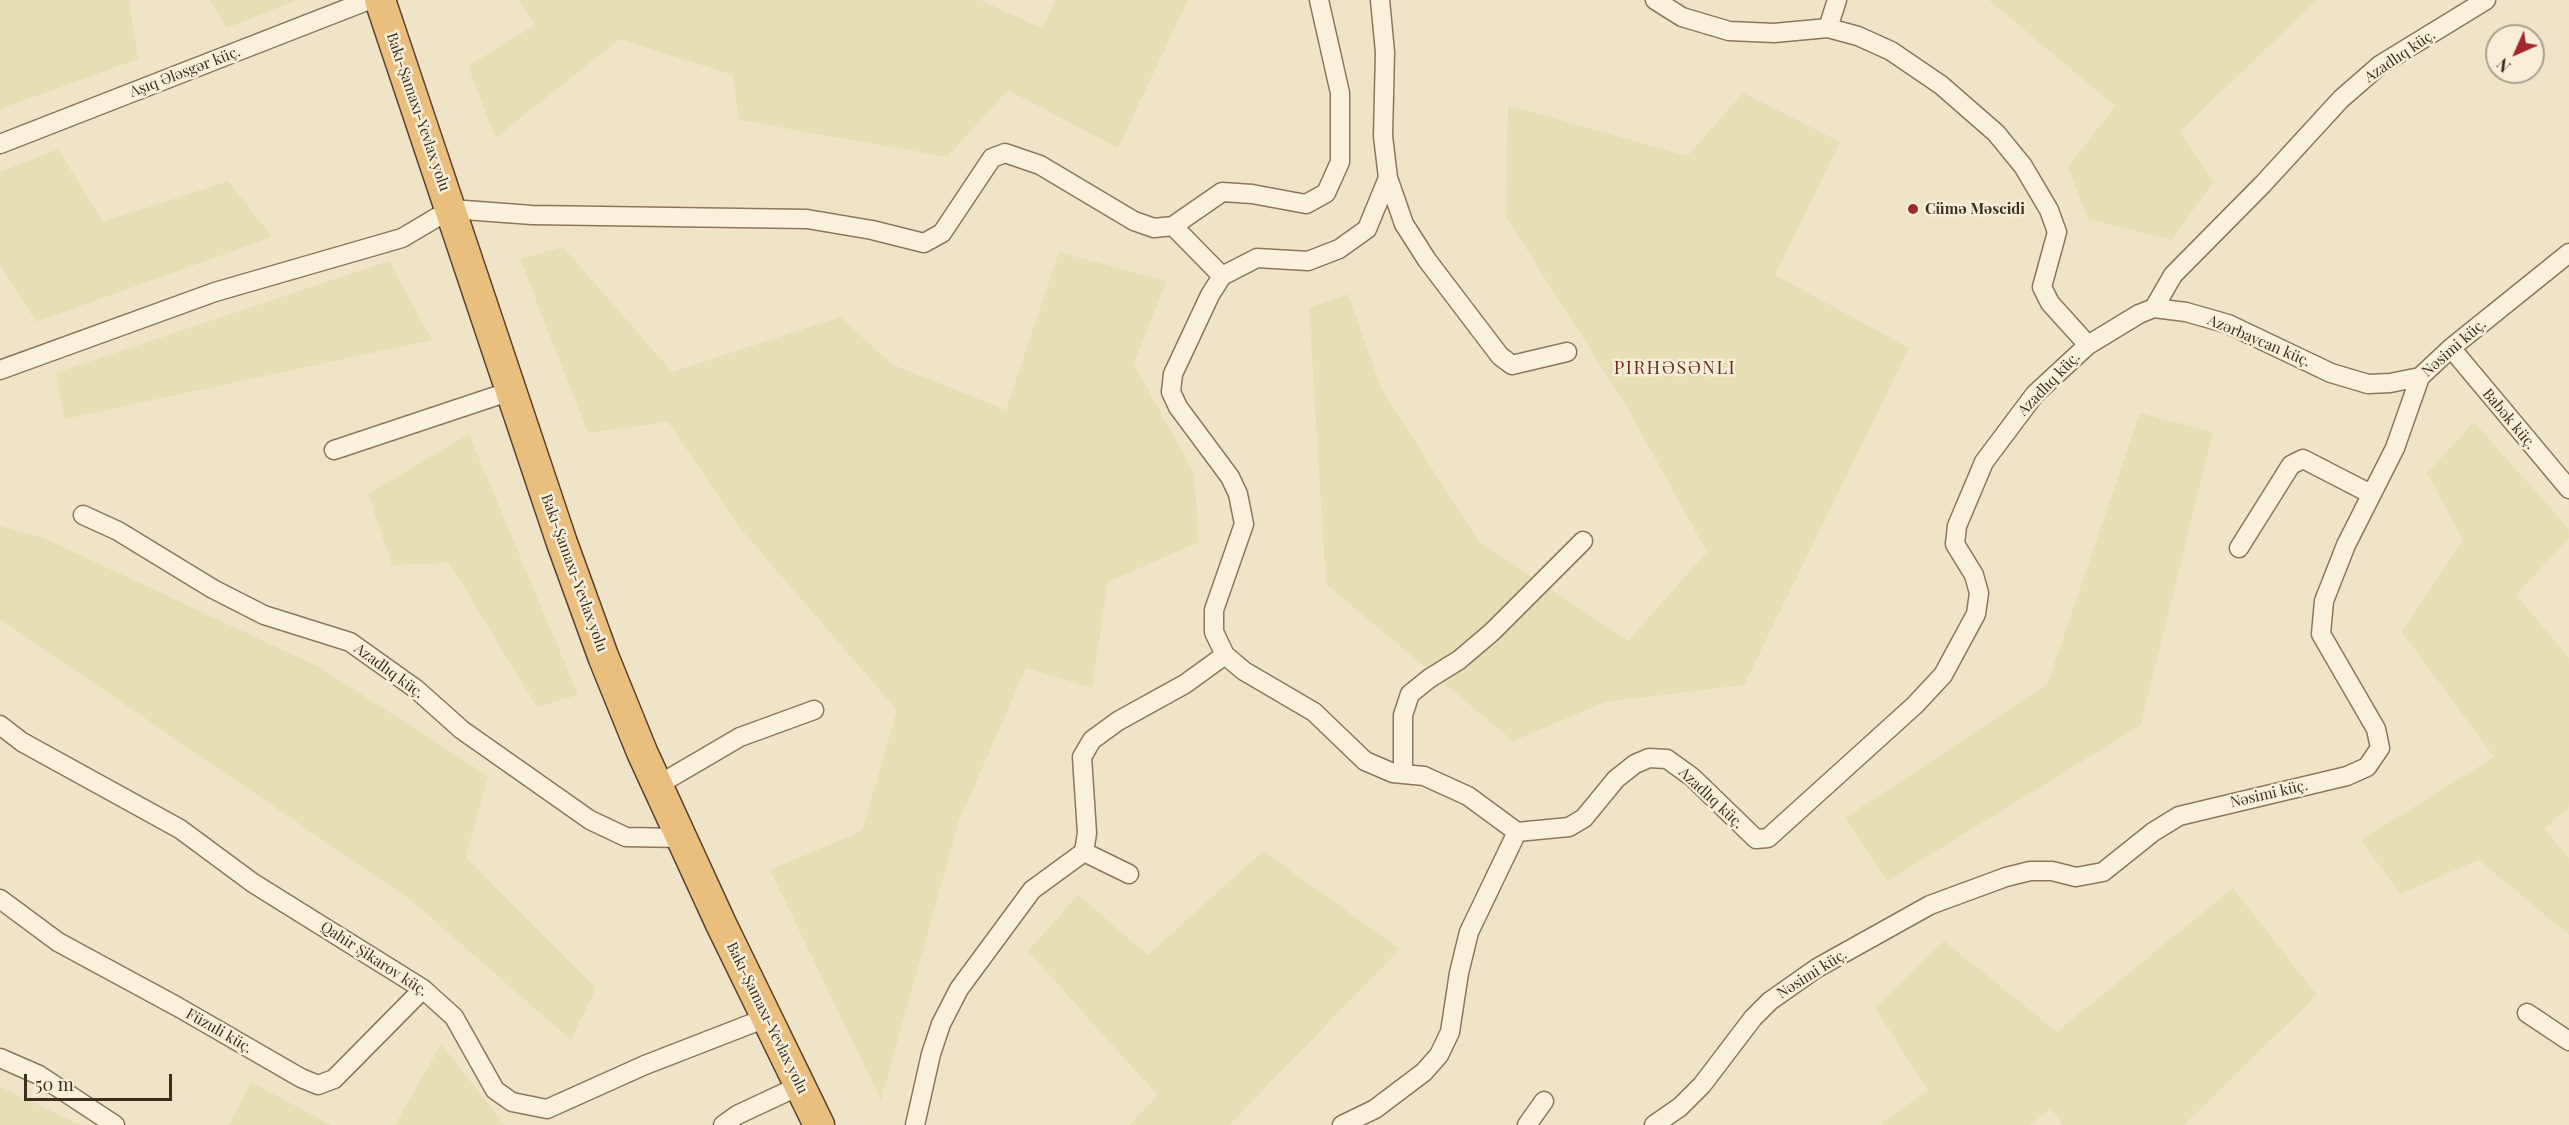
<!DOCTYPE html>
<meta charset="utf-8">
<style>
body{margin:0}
#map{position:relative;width:2569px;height:1125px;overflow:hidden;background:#f0e4c8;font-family:"Playfair Display",serif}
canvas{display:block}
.north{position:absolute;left:2485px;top:24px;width:60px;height:60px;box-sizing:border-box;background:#f7eed8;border:2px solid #ada18e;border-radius:50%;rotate:225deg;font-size:16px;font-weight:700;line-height:24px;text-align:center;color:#3d2e20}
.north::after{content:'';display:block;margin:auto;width:21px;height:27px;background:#9e2a2b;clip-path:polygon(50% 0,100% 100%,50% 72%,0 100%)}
.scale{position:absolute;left:24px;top:1074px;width:148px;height:27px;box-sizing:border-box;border:3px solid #3d2e20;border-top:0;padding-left:8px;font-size:18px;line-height:21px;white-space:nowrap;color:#3d2e20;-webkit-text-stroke:4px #f7eed8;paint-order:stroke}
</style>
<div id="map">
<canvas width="2569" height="1125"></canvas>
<div class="north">N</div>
<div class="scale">50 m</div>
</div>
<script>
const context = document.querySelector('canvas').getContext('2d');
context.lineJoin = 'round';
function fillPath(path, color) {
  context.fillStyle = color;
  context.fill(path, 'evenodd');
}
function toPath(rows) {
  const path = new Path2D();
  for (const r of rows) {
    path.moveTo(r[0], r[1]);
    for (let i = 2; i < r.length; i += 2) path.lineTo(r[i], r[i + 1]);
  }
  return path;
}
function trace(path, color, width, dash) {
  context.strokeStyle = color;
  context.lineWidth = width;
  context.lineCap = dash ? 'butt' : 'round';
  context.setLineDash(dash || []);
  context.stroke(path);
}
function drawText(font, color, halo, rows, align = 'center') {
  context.font = font + ' "Playfair Display",serif';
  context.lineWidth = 5;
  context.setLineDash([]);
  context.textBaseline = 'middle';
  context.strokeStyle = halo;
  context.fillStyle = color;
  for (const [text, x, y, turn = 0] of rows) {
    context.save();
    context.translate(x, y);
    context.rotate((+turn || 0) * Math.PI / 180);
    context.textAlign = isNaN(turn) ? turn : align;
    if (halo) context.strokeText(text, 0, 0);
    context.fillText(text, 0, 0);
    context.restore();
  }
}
fillPath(toPath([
 [0,0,129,0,138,59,0,109],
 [210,0,297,0,227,28],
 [519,0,980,0,1043,29,1055,0,1188,0,1118,148,1008,90,947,157,739,120,733,75,620,39,495,138,468,66,535,25],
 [1989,0,2317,0,2180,131,2213,182,2172,240,2088,219,2068,167,2115,106],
 [1743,93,1840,142,1775,275,1909,348,1744,685,1605,702,1513,741,1326,584,1309,308,1348,294,1381,388,1479,542,1628,641,1707,552,1625,404,1506,217,1508,105,1687,156],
 [58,149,103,222,228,181,272,237,36,322,0,264,0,172],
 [563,247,672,372,840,317,893,365,1006,410,1059,252,1166,281,1134,364,1194,473,1199,542,1108,582,1092,688,1026,668,959,821,881,1100,770,870,862,831,897,710,739,527,668,422,588,433,520,259],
 [389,261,432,340,65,419,55,373],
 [2140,413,2213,432,2141,725,1887,881,1845,818,2047,685],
 [2474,422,2569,529,2569,538,2516,595,2569,658,2569,807,2544,829,2569,858,2569,935,2479,860,2400,894,2361,840,2494,757,2402,632,2463,540,2427,473],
 [469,434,578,695,537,707,449,563,392,565,368,494],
 [0,526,46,539,319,667,488,776,466,857,596,988,571,1040,412,901,0,619],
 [1263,851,1400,949,1229,1125,1129,1125,1158,1096,1028,951,1078,895,1148,955],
 [2233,888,2317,995,2184,1125,2063,1125,2051,1109,2030,1125,1883,1125,1882,1123,1928,1090,1875,1008,1944,941,2057,1032],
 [441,1044,505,1125,395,1125],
 [251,1082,331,1125,229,1125],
 [0,1087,81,1125,0,1125]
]), '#e6deb5');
const minor = toPath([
 [1380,0,1385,52,1383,136,1388,178,1404,224,1427,260,1500,356,1512,365,1567,352],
 [1655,0,1682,17,1729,31,1774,33,1828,28,1858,36,1891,51,1941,85,1996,133,2023,166,2049,210,2057,232,2042,287,2050,303,2088,345],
 [1828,28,1837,0],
 [0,144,369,0],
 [1388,178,1367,229,1339,249,1308,261,1257,258,1222,276,1210,295,1173,374,1171,392,1178,407,1230,477,1238,494,1244,524,1214,610,1214,632,1225,655,1244,671,1314,712,1365,761,1393,773,1424,776,1468,796,1517,832],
 [1173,226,1222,276],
 [2154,308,2173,275,2263,184,2341,99,2380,65,2486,0],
 [2451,348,2569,489],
 [0,370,215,292,402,238,451,209,532,215,807,219,872,230,924,243,942,233,992,158,1005,153,1040,165,1134,221,1154,228,1173,226,1222,192,1252,194,1306,204,1326,193,1340,162,1340,93,1319,0],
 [334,450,511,391],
 [83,515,118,531,213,589,264,615,350,642,416,689,462,730,590,820,626,837,682,838],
 [2239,548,2291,465,2303,459,2371,494],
 [0,725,22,742,180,829,253,883,423,989,454,1017,495,1090,512,1102,547,1109,645,1065,766,1018],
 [1403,774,1403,715,1410,694,1430,678,1459,660,1492,632,1583,541],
 [658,785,740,737,814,710],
 [1084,852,1129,874],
 [0,899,58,942,178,1007,301,1078,318,1085,334,1079,423,989],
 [2527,1013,2569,1041],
 [0,1058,39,1075,115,1125],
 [723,1125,737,1115,799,1086],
 [915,1125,931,1054,941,1024,959,989,1032,890,1084,852,1087,833,1082,757,1092,740,1118,721,1185,684,1225,655],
 [1342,1125,1375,1109,1424,1072,1439,1055,1450,1032,1459,973,1469,932,1517,832,1569,827,1584,818,1616,779,1635,764,1649,758,1667,759,1692,777,1756,839,1768,838,1915,705,1943,675,1976,614,1979,593,1974,575,1955,544,1957,526,1984,462,2035,394,2088,345,2139,314,2154,308,2186,312,2228,324,2331,373,2368,384,2390,383,2420,377],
 [1527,1125,1544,1101],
 [1654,1125,1680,1107,1702,1085,1753,1018,1770,1001,1817,968,1930,905,2006,877,2030,871,2052,871,2076,877,2103,872,2153,832,2179,816,2347,776,2367,767,2380,748,2376,729,2321,634,2324,601,2346,545,2395,448,2420,377,2451,348,2569,253]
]);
const trunk = toPath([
 [380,0,562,543,603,656,642,752,721,924,819,1125]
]);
trace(minor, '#8d765c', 21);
trace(trunk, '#5b4430', 33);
trace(minor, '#faf1dc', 18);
trace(trunk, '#eabe7c', 30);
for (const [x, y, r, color] of [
 [1913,209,6,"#9e2a2b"]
]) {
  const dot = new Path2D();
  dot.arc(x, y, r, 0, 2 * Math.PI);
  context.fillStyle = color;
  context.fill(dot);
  trace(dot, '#f7eed8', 2);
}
drawText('15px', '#3d2e20', '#f7eed8', [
 ["Azadlıq küç.",2400,56,-34],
 ["Aşıq Ələsgər küç.",185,72,-21],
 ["Bakı-Şamaxı-Yevlax yolu",418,112,71],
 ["Azərbaycan küç.",2259,341,23],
 ["Nəsimi küç.",2454,348,-41],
 ["Azadlıq küç.",2049,384,-46],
 ["Babək küç.",2509,419,50],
 ["Bakı-Şamaxı-Yevlax yolu",574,573,70],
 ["Azadlıq küç.",389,671,36],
 ["Nəsimi küç.",2269,794,-13],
 ["Azadlıq küç.",1711,798,43],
 ["Qahir Şikarov küç.",374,959,33],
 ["Nəsimi küç.",1812,974,-32],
 ["Bakı-Şamaxı-Yevlax yolu",767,1018,64],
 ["Füzuli küç.",219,1031,30]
]);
drawText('bold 15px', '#3d2e20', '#f7eed8', [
 ["Cümə Məscidi",1925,209]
], 'left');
context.letterSpacing = '1.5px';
drawText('18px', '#6b2e1e', '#f7eed8', [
 ["PIRHƏSƏNLI",1675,368]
]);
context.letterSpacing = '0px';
</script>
